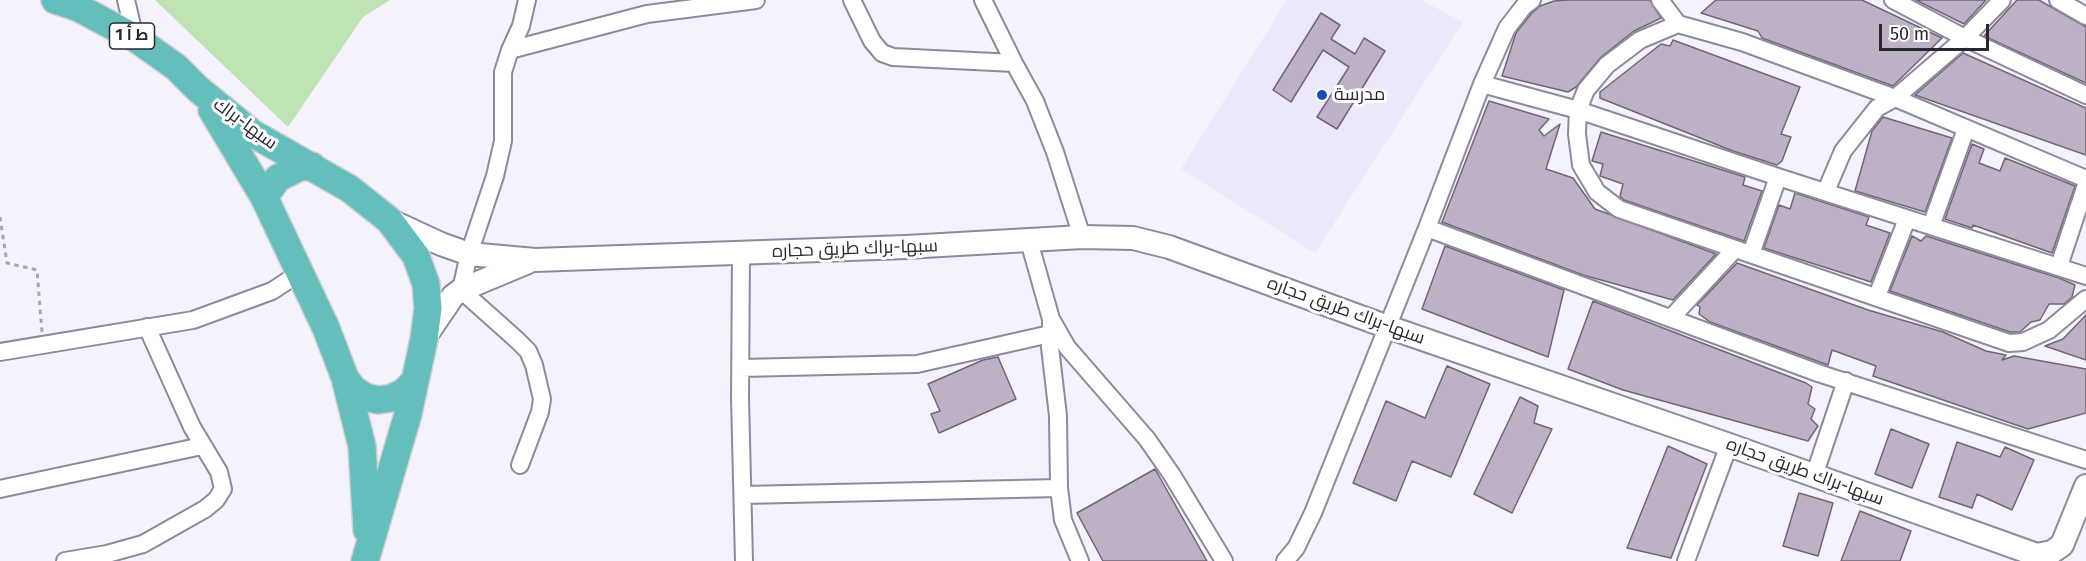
<!DOCTYPE html>
<meta charset="utf-8">
<style>
body{margin:0}
#map{position:relative;width:2086px;height:561px;overflow:hidden;background:#f4f2fc;font-family:"Fira Sans",sans-serif}
canvas{display:block}
.scale{position:absolute;left:1879px;top:24px;width:110px;height:27px;box-sizing:border-box;border:3px solid #292730;border-top:0;padding-left:8px;font-size:18px;line-height:21px;white-space:nowrap;color:#292730;-webkit-text-stroke:4px #fff;paint-order:stroke}
</style>
<div id="map">
<canvas width="2086" height="561"></canvas>
<div class="scale">50 m</div>
</div>
<script>
const context = document.querySelector('canvas').getContext('2d');
context.lineJoin = 'round';
function fillPath(path, color) {
  context.fillStyle = color;
  context.fill(path, 'evenodd');
}
function toPath(rows) {
  const path = new Path2D();
  for (const r of rows) {
    path.moveTo(r[0], r[1]);
    for (let i = 2; i < r.length; i += 2) path.lineTo(r[i], r[i + 1]);
  }
  return path;
}
function trace(path, color, width, dash) {
  context.strokeStyle = color;
  context.lineWidth = width;
  context.lineCap = dash ? 'butt' : 'round';
  context.setLineDash(dash || []);
  context.stroke(path);
}
function drawText(font, color, halo, rows, align = 'center') {
  context.font = font + ' "Fira Sans",Cairo,sans-serif';
  context.lineWidth = 6;
  context.setLineDash([]);
  context.textBaseline = 'middle';
  context.strokeStyle = halo;
  context.fillStyle = color;
  for (const [text, x, y, turn = 0] of rows) {
    context.save();
    context.translate(x, y);
    context.rotate((+turn || 0) * Math.PI / 180);
    context.textAlign = isNaN(turn) ? turn : align;
    if (halo) context.strokeText(text, 0, 0);
    context.fillText(text, 0, 0);
    context.restore();
  }
}
fillPath(toPath([
 [1287,0,1421,0,1463,22,1315,253,1181,169]
]), '#ebe8fb');
fillPath(toPath([
 [155,0,390,0,363,17,288,127]
]), '#bfe3b2');
const building = toPath([
 [1569,0,1650,0,1661,18,1634,31,1601,57,1576,87,1568,92,1502,76,1516,33,1531,14,1540,6,1554,1,1569,0],
 [1716,0,1862,0,1942,38,1893,86,1762,38,1758,31,1701,13,1716,0],
 [1916,0,1986,0,1964,24,1916,0],
 [2017,0,2039,0,2086,27,2086,83,1984,36,2017,0],
 [1321,13,1340,25,1331,39,1355,54,1364,38,1385,51,1337,129,1317,117,1349,67,1323,50,1291,102,1273,90,1321,13],
 [1673,40,1800,87,1781,134,1791,137,1782,161,1777,165,1733,151,1600,98,1600,92,1661,44,1670,46,1673,40],
 [1963,53,2086,108,2086,155,1915,95,1963,53],
 [1489,101,1549,119,1539,130,1544,136,1560,124,1546,169,1573,178,1595,209,1716,254,1673,300,1583,275,1442,222,1489,101],
 [1883,117,1952,138,1925,212,1855,191,1872,131,1883,117],
 [1601,132,1745,177,1743,185,1762,191,1744,241,1624,200,1620,196,1623,184,1600,176,1603,164,1592,161,1601,132],
 [1972,144,1984,149,1979,163,2000,171,2005,158,2075,186,2052,253,1973,225,1972,228,1945,219,1972,144],
 [1795,193,1869,217,1866,225,1890,233,1871,282,1764,248,1779,205,1790,209,1795,193],
 [1912,236,1921,241,1926,236,2059,278,2075,285,2072,297,2064,304,2049,304,2040,320,2031,322,2020,332,2010,332,1890,291,1912,236],
 [1445,246,1564,290,1548,357,1422,309,1445,246],
 [1737,263,1868,310,1943,332,1986,351,2006,355,2002,360,2014,356,2086,369,2086,413,2028,429,1873,376,1876,366,1832,350,1828,365,1710,322,1699,314,1700,307,1697,305,1737,263],
 [1593,301,1806,383,1812,387,1808,404,1815,409,1811,419,1818,426,1808,441,1623,390,1568,369,1593,301],
 [2086,315,2086,360,2045,346,2063,339,2086,315],
 [998,357,1016,399,939,433,931,414,940,411,928,384,983,360,998,357],
 [1447,366,1490,384,1451,477,1412,461,1396,501,1353,483,1386,401,1425,418,1447,366],
 [1520,397,1538,406,1534,423,1552,429,1512,513,1474,494,1520,397],
 [1891,429,1929,444,1912,488,1875,474,1891,429],
 [1957,442,2000,457,2005,447,2034,460,2012,510,1977,494,1972,508,1939,497,1957,442],
 [1668,446,1707,464,1671,558,1627,548,1668,446],
 [1155,469,1207,561,1103,561,1077,513,1155,469],
 [1799,493,1833,503,1818,556,1783,546,1799,493],
 [1860,511,1911,531,1900,561,1841,561,1860,511]
]);
fillPath(building, '#beb0c5');
trace(building, '#726578', 1.5);
const minor = toPath([
 [126,0,135,38],
 [852,0,872,41,882,53,893,57,1014,63,1035,101,1055,152,1082,237],
 [983,0,1014,63],
 [1660,0,1678,24],
 [1893,0,1965,38,2086,95],
 [2058,0,2086,16],
 [510,50,647,14,756,0],
 [1482,84,1578,110,1778,177,2086,276],
 [2086,179,1895,98,1742,42,1678,24,1640,40,1607,65,1586,90,1578,110,1577,134,1581,165,1597,192,1619,209,2009,343,2023,342,2049,330,2086,299],
 [1826,191,1843,151,1877,108,1895,98,1965,38,2002,0],
 [1931,226,1966,129],
 [1427,228,1818,373,2086,460],
 [1029,241,1051,319,1067,347,1147,439,1172,475,1224,561],
 [741,253,740,398,744,561],
 [1751,254,1778,177],
 [2059,266,2086,185],
 [1877,296,1907,219],
 [1672,317,1735,249],
 [1051,323,1050,347,1058,416,1059,488,1063,520,1080,561],
 [0,352,193,320,272,291,301,272],
 [741,368,917,364,1050,334],
 [520,465,540,412,542,399,534,365,528,351,517,340,461,290,469,254,495,176,503,141,503,72,510,50,521,26,527,0],
 [1814,476,1846,381],
 [0,489,202,446],
 [743,495,1059,488],
 [65,561,107,554,143,544,205,509,216,500,223,489,219,472,192,427,147,327],
 [1285,561,1296,548,1313,513,1427,228,1482,84,1507,28,1524,6,1532,0],
 [1686,561,1729,445]
]);
const secondary = toPath([
 [389,220,441,244,469,254,535,260,906,247,1082,237,1133,238,1169,247,1388,327,1729,445,2037,555,2052,552,2062,545,2086,486],
 [425,337,453,296,461,290,528,262]
]);
const trunk = toPath([
 [55,0,79,8,135,38,176,67,198,89,252,133,350,189,389,220,416,256,426,284,428,308,424,339,408,414,365,561],
 [212,110,264,197,326,328,345,378,362,446,367,530],
 [264,197,278,178,300,167,312,166],
 [345,378,353,389,365,397,378,400,392,398,404,392,414,382]
]);
trace(minor, '#8d8aa0', 20);
trace(secondary, '#8d8aa0', 26);
trace(trunk, '#d0cfd1', 30);
trace(toPath([
 [0,217,7,263,37,270,42,332]
]), '#a8a6b0', 3, [4.5, 4.5]);
trace(minor, '#fff', 16);
trace(secondary, '#fff', 22);
trace(trunk, '#63bebc', 27);
for (const [x, y, r, color] of [
 [1322,95,6,"#0f4fba"]
]) {
  const dot = new Path2D();
  dot.arc(x, y, r, 0, 2 * Math.PI);
  context.fillStyle = color;
  context.fill(dot);
  trace(dot, '#fff', 2);
}
for (const [x, y, w] of [
 [132,36,45]
]) {
  const box = new Path2D();
  box.roundRect(x - w / 2, y - 13, w, 26, 4.5);
  context.fillStyle = '#fff';
  context.fill(box);
  trace(box, '#292730', 1.5);
}
drawText('bold 16px', '#292730', null, [
 ["ط أ 1",132,36]
]);
drawText('18px', '#292730', '#fff', [
 ["مدرسة",1334,95]
], 'left');
drawText('18px', '#292730', '#fff', [
 ["سبها-براك",245,124,36],
 ["سبها-براك طريق حجاره",855,249,-2],
 ["سبها-براك طريق حجاره",1346,311,20],
 ["سبها-براك طريق حجاره",1805,472,20]
]);
</script>
